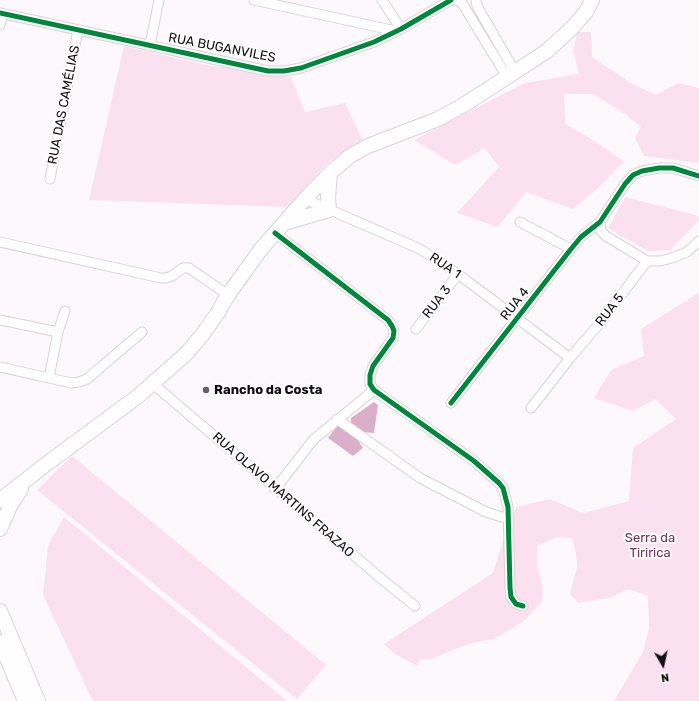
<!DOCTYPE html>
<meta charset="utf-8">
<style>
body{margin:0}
#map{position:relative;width:699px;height:701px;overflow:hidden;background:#fdf8fb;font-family:Rubik,sans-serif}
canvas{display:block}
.north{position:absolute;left:643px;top:645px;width:40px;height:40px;-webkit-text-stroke:3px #fff;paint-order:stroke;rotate:171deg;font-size:11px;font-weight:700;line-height:16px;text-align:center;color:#120e10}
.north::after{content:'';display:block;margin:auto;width:14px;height:18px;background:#120e10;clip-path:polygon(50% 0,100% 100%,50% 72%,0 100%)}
</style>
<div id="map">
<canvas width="699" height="701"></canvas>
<div class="north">N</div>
</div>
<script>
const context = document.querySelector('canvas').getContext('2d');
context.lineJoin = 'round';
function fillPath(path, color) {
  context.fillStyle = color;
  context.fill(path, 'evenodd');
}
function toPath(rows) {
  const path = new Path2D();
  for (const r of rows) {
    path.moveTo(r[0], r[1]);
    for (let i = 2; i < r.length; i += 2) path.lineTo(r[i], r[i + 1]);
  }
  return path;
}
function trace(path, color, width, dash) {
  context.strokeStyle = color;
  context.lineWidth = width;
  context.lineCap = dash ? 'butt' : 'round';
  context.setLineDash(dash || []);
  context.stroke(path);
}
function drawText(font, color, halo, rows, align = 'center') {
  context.font = font + ' Rubik,sans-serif';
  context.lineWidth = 4;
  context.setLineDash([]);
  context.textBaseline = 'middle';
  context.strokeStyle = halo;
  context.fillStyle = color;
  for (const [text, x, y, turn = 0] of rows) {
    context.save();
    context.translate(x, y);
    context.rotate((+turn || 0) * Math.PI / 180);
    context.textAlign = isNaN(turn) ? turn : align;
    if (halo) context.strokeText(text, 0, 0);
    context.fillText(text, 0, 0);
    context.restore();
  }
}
fillPath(toPath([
 [578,32,591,32,592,57,631,83,656,95,678,83,699,88,699,163,644,156,635,138,641,127,624,113,593,94,564,94,565,124,588,137,624,161,598,188,573,209,526,192,498,227,457,213,499,167,484,147,475,154,455,165,414,140,525,83,579,74,573,50],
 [124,46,207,65,291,77,305,112,345,103,362,139,326,164,288,207,89,200],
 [625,197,699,216,699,220,670,250,648,251,608,228],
 [699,293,699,701,614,701,643,652,649,628,648,596,629,589,609,598,578,603,570,594,577,567,576,553,572,538,557,537,537,546,537,565,543,587,542,602,525,620,513,628,494,639,468,644,431,659,420,659,417,666,395,654,384,644,493,573,505,534,516,507,550,499,583,513,629,501,633,448,676,419,656,399,633,411,594,398,611,370,644,356,641,329],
 [72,456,326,665,297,699,37,490],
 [64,517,275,691,287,701,93,701,43,595,48,546]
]), '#fbe0ef');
fillPath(toPath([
 [374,402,378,405,374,433,362,432,356,437,363,448,353,456,328,438,338,425,346,430,351,422,351,418]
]), '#dbafc9');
const street = toPath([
 [254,0,396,31],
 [382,0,401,29],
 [456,0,462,3,507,77],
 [476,0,477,6,515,72],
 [0,13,268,71,284,71,301,68,374,42,401,29,451,0],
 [0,25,3,14],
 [150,45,159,0],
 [50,179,78,30],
 [305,199,420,249,458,274,570,358],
 [520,222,571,249],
 [600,222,601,231,606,236,647,261],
 [275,233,388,320,392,326,394,331,393,338,373,366,370,375,370,384,374,390,474,461,499,483,503,488,508,507,510,588,511,597,516,604,523,606],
 [0,242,161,278,166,278,172,276,183,268,189,268,228,295],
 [647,261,660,261,672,258,687,252,699,241],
 [0,320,58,332],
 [416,329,458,274],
 [0,367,71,383,79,382,87,379,142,332],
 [49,378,58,332,65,311],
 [152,383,384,581,415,606],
 [451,403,571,249,581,237,600,222,625,184,633,175,642,171,659,168,673,168,699,176],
 [531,408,570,358,599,324,647,261],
 [337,419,420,478,486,512,508,519],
 [275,489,314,439,374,390]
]);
const primary = toPath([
 [284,223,329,210,328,197,330,173],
 [0,500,49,462,137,397,186,354,203,334,217,314,228,295,261,249,305,199,330,173,350,156,368,146,438,119,462,106,507,77,547,51,572,28,586,12,592,0],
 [0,529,10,506,21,489],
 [0,611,38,701],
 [0,642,25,701]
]);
trace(street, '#d8d4d6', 11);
trace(primary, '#d8d4d6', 16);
trace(street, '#fffefe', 9);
trace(primary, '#fffefe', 14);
trace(toPath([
 [0,13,268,71,284,71,301,68,374,42,401,29,451,0],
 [275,233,388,320,392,326,394,331,393,338,373,366,370,375,370,384,374,390,474,461,499,483,503,488,508,507,510,588,511,597,516,604,523,606],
 [451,403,571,249,581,237,600,222,625,184,633,175,642,171,659,168,673,168,699,176]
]), '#00873e', 5);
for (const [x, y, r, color] of [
 [206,390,4,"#646062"]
]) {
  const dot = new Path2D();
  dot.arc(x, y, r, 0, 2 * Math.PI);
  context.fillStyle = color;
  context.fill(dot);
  trace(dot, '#fff', 1.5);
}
drawText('13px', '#120e10', '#fff', [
 ["RUA BUGANVILES",222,48,11],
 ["RUA DAS CAMÉLIAS",64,105,-79],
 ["RUA 1",445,266,34],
 ["RUA 3",437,302,-52],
 ["RUA 4",515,304,-52],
 ["RUA 5",610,310,-52],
 ["RUA OLAVO MARTINS FRAZAO",283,495,41]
]);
drawText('bold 13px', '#120e10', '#fff', [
 ["Rancho da Costa",214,390]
], 'left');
drawText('13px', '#79315f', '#fff', [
 ["Serra da",650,538],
 ["Tiririca",650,553]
]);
</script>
